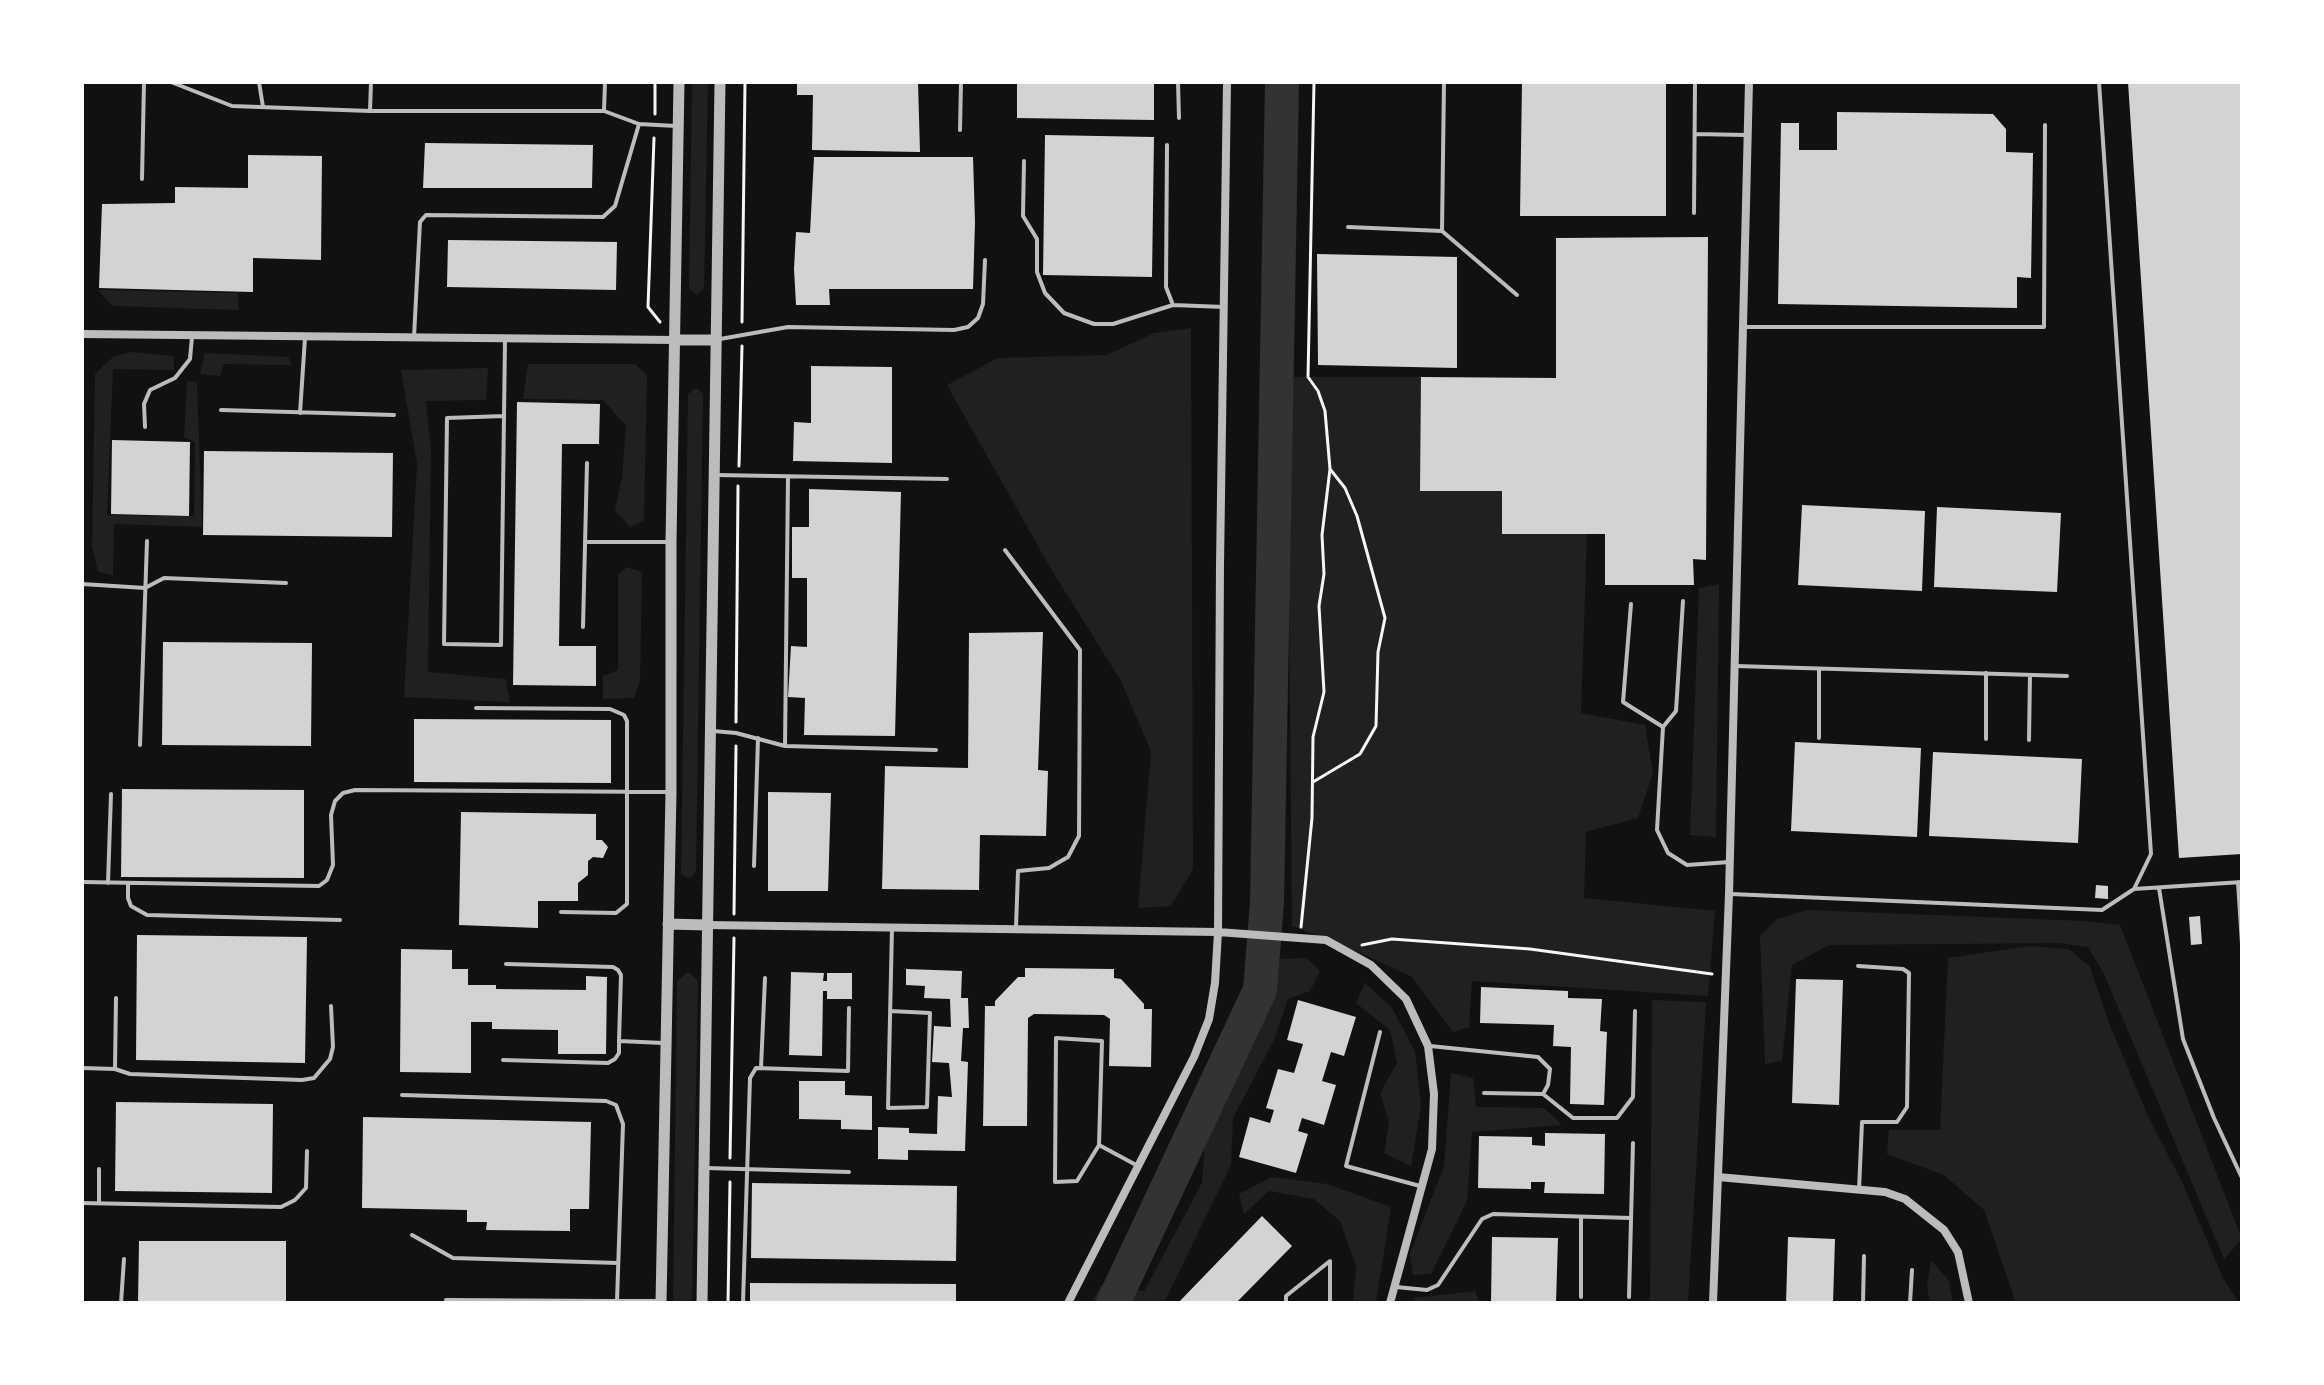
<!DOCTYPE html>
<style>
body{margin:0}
#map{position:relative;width:2324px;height:1385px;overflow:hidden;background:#111;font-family:Figtree,sans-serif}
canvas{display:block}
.frame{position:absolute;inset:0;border:84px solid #fff;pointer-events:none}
</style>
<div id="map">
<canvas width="2324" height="1385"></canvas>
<div class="frame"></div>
</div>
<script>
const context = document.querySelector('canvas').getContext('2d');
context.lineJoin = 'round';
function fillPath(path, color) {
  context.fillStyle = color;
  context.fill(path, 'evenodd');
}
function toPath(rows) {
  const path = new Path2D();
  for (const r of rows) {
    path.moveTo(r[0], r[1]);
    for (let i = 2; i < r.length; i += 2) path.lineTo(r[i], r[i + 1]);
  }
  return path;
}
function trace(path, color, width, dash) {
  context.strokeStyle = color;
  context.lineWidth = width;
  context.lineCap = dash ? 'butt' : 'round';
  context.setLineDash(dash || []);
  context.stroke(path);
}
fillPath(toPath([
 [692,82,708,82,704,288,697,295,689,289],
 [98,290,238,293,239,310,112,306],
 [1191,328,1193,869,1171,906,1138,908,1151,751,1121,681,1051,569,947,385,998,358,1107,355,1154,333],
 [132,352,174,356,174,370,113,369,107,515,194,516,195,442,184,437,187,381,197,382,202,527,114,524,113,575,98,572,92,546,95,374,114,356],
 [205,353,288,357,292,365,224,364,220,376,200,374],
 [528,364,635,364,647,375,644,521,630,527,615,511,622,478,626,426,603,400,523,399],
 [488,368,486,400,426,401,431,449,428,672,506,679,510,702,404,697,417,463,401,370],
 [1287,377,1421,377,1421,491,1502,491,1503,534,1587,534,1581,713,1645,725,1653,773,1638,818,1586,832,1584,898,1715,911,1708,996,1472,981,1469,1027,1453,1032,1412,977,1347,947,1292,926],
 [696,388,703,394,696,871,690,879,681,874,688,394],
 [627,567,642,572,640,681,634,698,603,699,603,676,618,670,618,575],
 [1719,584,1716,837,1690,835,1699,588],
 [1807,910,2085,921,2120,925,2242,1239,2224,1259,2104,974,2088,947,2058,943,1829,945,1792,965,1782,1061,1765,1064,1760,936,1777,919],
 [2029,946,2069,949,2090,967,2109,1023,2148,1116,2183,1184,2223,1278,2239,1303,2016,1303,1984,1210,1944,1175,1887,1154,1889,1130,1940,1130,1948,958],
 [1306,958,1320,971,1310,991,1288,999,1274,1040,1233,1118,1231,1165,1164,1303,1091,1303,1101,1285,1144,1291,1202,1183,1205,1140,1280,959],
 [688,972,698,980,692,1303,673,1303,677,981],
 [1365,983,1392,1008,1415,1051,1421,1106,1411,1166,1384,1153,1389,1122,1380,1093,1397,1063,1390,1030,1356,1003],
 [1652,1000,1706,1002,1688,1303,1650,1303],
 [1451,1073,1473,1078,1476,1107,1544,1108,1562,1125,1472,1132,1467,1201,1431,1274,1413,1275,1410,1253,1444,1166],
 [1272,1177,1327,1184,1391,1207,1376,1303,1353,1303,1356,1266,1340,1221,1314,1199,1269,1191,1244,1214,1239,1194],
 [1931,1260,1949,1281,1953,1303,1930,1303,1927,1286],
 [1475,1291,1480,1303,1411,1303,1414,1298]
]), '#202020');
trace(toPath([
 [1113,1303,1260,990,1267,903,1282,82]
]), '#333', 34);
fillPath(toPath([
 [797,82,918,82,920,152,812,150,813,95,797,95],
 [1017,82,1154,82,1154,120,1017,118],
 [1522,82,1666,82,1666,216,1520,216],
 [2128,82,2242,82,2242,854,2179,858],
 [1837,112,1993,114,2006,129,2006,152,2033,153,2031,278,2017,277,2017,308,1778,304,1781,123,1799,123,1799,150,1837,150],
 [1045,135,1154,137,1152,277,1043,275],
 [425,143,593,145,592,188,423,188],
 [248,155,322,156,321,260,253,258,253,292,99,288,102,204,175,203,175,187,248,188],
 [814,157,973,157,975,222,973,289,829,289,830,305,796,305,794,269,796,232,810,233],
 [1708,237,1706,560,1693,559,1694,585,1605,585,1605,534,1502,534,1502,491,1420,491,1421,377,1556,378,1556,238],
 [448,240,617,242,616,290,447,287],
 [1317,254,1457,257,1457,368,1318,365],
 [811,366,892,367,892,463,793,461,794,422,811,423],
 [517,402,600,404,599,444,562,444,559,646,596,646,596,686,513,685],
 [112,440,190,442,189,516,111,514],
 [204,451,393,453,392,537,203,535],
 [809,489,901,492,895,736,804,735,805,698,788,697,791,646,807,647,807,578,792,578,792,527,809,527],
 [1802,505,1925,511,1922,591,1798,585],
 [1937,507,2061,513,2057,592,1934,587],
 [1043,632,1038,770,1048,771,1046,836,980,835,979,890,882,889,885,766,968,768,969,633],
 [163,642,312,643,311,746,162,745],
 [414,719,611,720,611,783,414,782],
 [1795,742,1921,748,1917,837,1791,831],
 [1933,752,2082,759,2078,843,1929,836],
 [122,789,304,790,304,878,121,877],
 [768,792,831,793,828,891,768,891],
 [461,812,596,814,596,840,602,840,608,847,603,858,593,857,588,861,588,875,578,883,578,901,538,901,538,928,459,925],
 [2096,885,2108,886,2108,899,2095,898],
 [2200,916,2202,944,2191,945,2189,917],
 [137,935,307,937,305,1063,136,1060],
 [401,949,452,950,452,969,468,969,468,985,496,985,496,989,586,990,586,976,607,977,606,1054,558,1054,558,1030,492,1029,492,1022,471,1022,471,1073,400,1072],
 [1025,968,1114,969,1114,978,1121,979,1144,1004,1144,1009,1152,1009,1151,1067,1109,1066,1110,1019,1104,1015,1034,1014,1028,1018,1027,1126,983,1126,985,1006,995,1006,995,1001,1018,977,1025,977],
 [906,969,962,971,961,998,968,998,969,1028,963,1028,961,1061,968,1062,965,1151,908,1150,908,1160,878,1159,878,1127,909,1128,909,1133,937,1134,938,1096,952,1097,949,1063,932,1062,934,1026,951,1027,950,999,924,998,925,986,906,985],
 [791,972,824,973,823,981,827,981,827,973,852,973,852,999,827,999,827,991,823,991,822,1056,789,1055],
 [1796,979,1843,980,1839,1105,1792,1103],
 [1481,987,1568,991,1568,998,1602,999,1600,1031,1607,1032,1604,1105,1570,1104,1571,1047,1553,1046,1554,1025,1480,1023],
 [1298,1000,1356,1017,1344,1056,1331,1052,1322,1081,1336,1085,1324,1125,1302,1118,1298,1131,1308,1134,1296,1173,1239,1157,1250,1117,1270,1123,1274,1110,1266,1108,1278,1069,1294,1073,1303,1044,1287,1040],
 [799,1081,845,1081,845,1095,872,1096,872,1130,841,1129,841,1120,799,1119],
 [116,1102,273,1104,272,1193,115,1191],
 [363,1117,591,1122,589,1209,570,1209,570,1231,486,1230,487,1222,467,1222,467,1210,362,1208],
 [1545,1133,1605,1134,1604,1194,1544,1193,1545,1182,1531,1182,1531,1189,1478,1188,1479,1136,1532,1137,1532,1145,1545,1146],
 [752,1183,957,1186,956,1261,751,1258],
 [1262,1216,1292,1246,1236,1303,1178,1303],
 [1492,1237,1558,1238,1556,1303,1491,1303],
 [1788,1237,1835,1239,1833,1303,1786,1303],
 [139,1241,286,1241,286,1303,138,1303],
 [750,1283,956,1284,956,1303,750,1303]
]), '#d3d3d3');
trace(toPath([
 [655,114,655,82],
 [654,138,648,307,660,322],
 [742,322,745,82],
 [739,466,742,346],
 [736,722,738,486],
 [1313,782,1360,754,1376,726,1378,652,1385,618,1357,516,1345,488,1330,469],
 [734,914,736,746],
 [1301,927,1312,818,1313,737,1324,692,1319,606,1324,574,1322,535,1330,469,1325,411,1318,391,1308,377,1314,82],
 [1362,945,1392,939,1530,949,1712,974],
 [730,1158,734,938],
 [728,1303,730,1182]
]), '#f5f5f5', 3);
trace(toPath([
 [171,82,232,106,370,111,604,111,639,124,676,126],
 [259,82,263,107],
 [1178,82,1179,118],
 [370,111,371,82],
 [604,111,605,82],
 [960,130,961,82],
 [1695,134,1746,135],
 [1167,145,1166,287,1173,305,1224,307],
 [1024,161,1023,216,1037,239,1037,272,1045,293,1064,313,1094,324,1113,324,1173,305],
 [142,179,144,82],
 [1694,213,1695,82],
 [1348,227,1442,231,1444,82],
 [1442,231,1517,295],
 [1744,327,2044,327,2045,125],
 [414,337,420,222,426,215,603,217,615,206,639,124],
 [720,339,788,327,954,330,968,327,978,318,983,304,985,260],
 [221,410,394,415],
 [300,413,305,338],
 [504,416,447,418,444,644,501,645,504,416,505,340],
 [145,427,144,404,150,390,175,378,190,359,192,337],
 [716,475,947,479],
 [586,542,669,542],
 [1005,550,1080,650,1079,836,1068,857,1049,868,1018,871,1016,927],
 [82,584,145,588,164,578,286,583],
 [1683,601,1676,711,1663,727,1657,830,1668,853,1687,865,1730,862],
 [1631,604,1623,702,1663,727],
 [583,627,587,463],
 [1736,666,2067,676],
 [1986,673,1986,739],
 [476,708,610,709,624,715,627,721,627,904,616,913,561,912],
 [713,731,736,733,785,746,936,750],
 [1819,738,1819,669],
 [2029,740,2030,675],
 [140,745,147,541],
 [785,746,788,477],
 [754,866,758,738],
 [82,882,319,886,327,880,333,865,331,815,335,801,343,793,355,790,668,792],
 [2238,882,2242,944],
 [108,883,111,794],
 [128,884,128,898,131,906,147,915,340,920],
 [2159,888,2183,1039,2214,1118,2242,1178],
 [2134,889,2242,882],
 [1731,894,2102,910,2134,889,2151,854,2099,82],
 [506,964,613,967,618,970,621,975,619,1041],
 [1858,966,1903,969,1909,973,1907,1107,1897,1122,1862,1122,1859,1190],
 [890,1011,930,1013,927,1107,888,1108,892,928],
 [1380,1032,1346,1166,1420,1186],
 [1430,1046,1538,1057,1550,1069,1548,1085,1543,1094,1484,1093],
 [503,1060,608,1063,615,1059,619,1053,619,1041,663,1043],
 [82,1068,115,1069,116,998],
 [761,1068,765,978],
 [115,1069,130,1074,158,1075,302,1080,314,1078,330,1059,333,1047,331,1006],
 [1543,1094,1573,1118,1617,1118,1633,1097,1635,1011],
 [402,1095,606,1101,616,1105,623,1124,617,1301],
 [1099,1145,1102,1041,1056,1038,1055,1182,1077,1181,1099,1145,1138,1166],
 [706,1168,849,1172],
 [82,1203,281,1207,295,1200,306,1188,307,1151],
 [99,1203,99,1169],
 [412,1235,453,1258,618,1263],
 [1396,1287,1427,1290,1438,1285,1482,1219,1493,1214,1631,1218],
 [1581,1297,1581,1217],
 [1629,1297,1633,1143],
 [446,1300,603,1301],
 [603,1301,658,1301],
 [121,1303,124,1259],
 [743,1303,750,1078,756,1068,848,1071,849,1008],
 [1286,1303,1286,1296,1330,1261,1330,1303],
 [1863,1303,1864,1256],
 [1910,1303,1912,1270]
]), '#bcbcbc', 4);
trace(toPath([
 [82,334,675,340],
 [706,925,1218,932,1326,940,1371,965,1406,999,1428,1046,1434,1094,1432,1149,1390,1303],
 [1718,1177,1885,1192,1905,1199,1944,1230,1958,1252,1969,1303],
 [1068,1303,1194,1057,1209,1019,1215,983,1218,932,1220,565,1227,82],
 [1713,1303,1729,894,1749,82]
]), '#bcbcbc', 8);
trace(toPath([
 [675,340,715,340],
 [668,924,706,925],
 [661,1303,671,792,671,542,679,82],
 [702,1303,720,82]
]), '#bcbcbc', 11);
</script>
